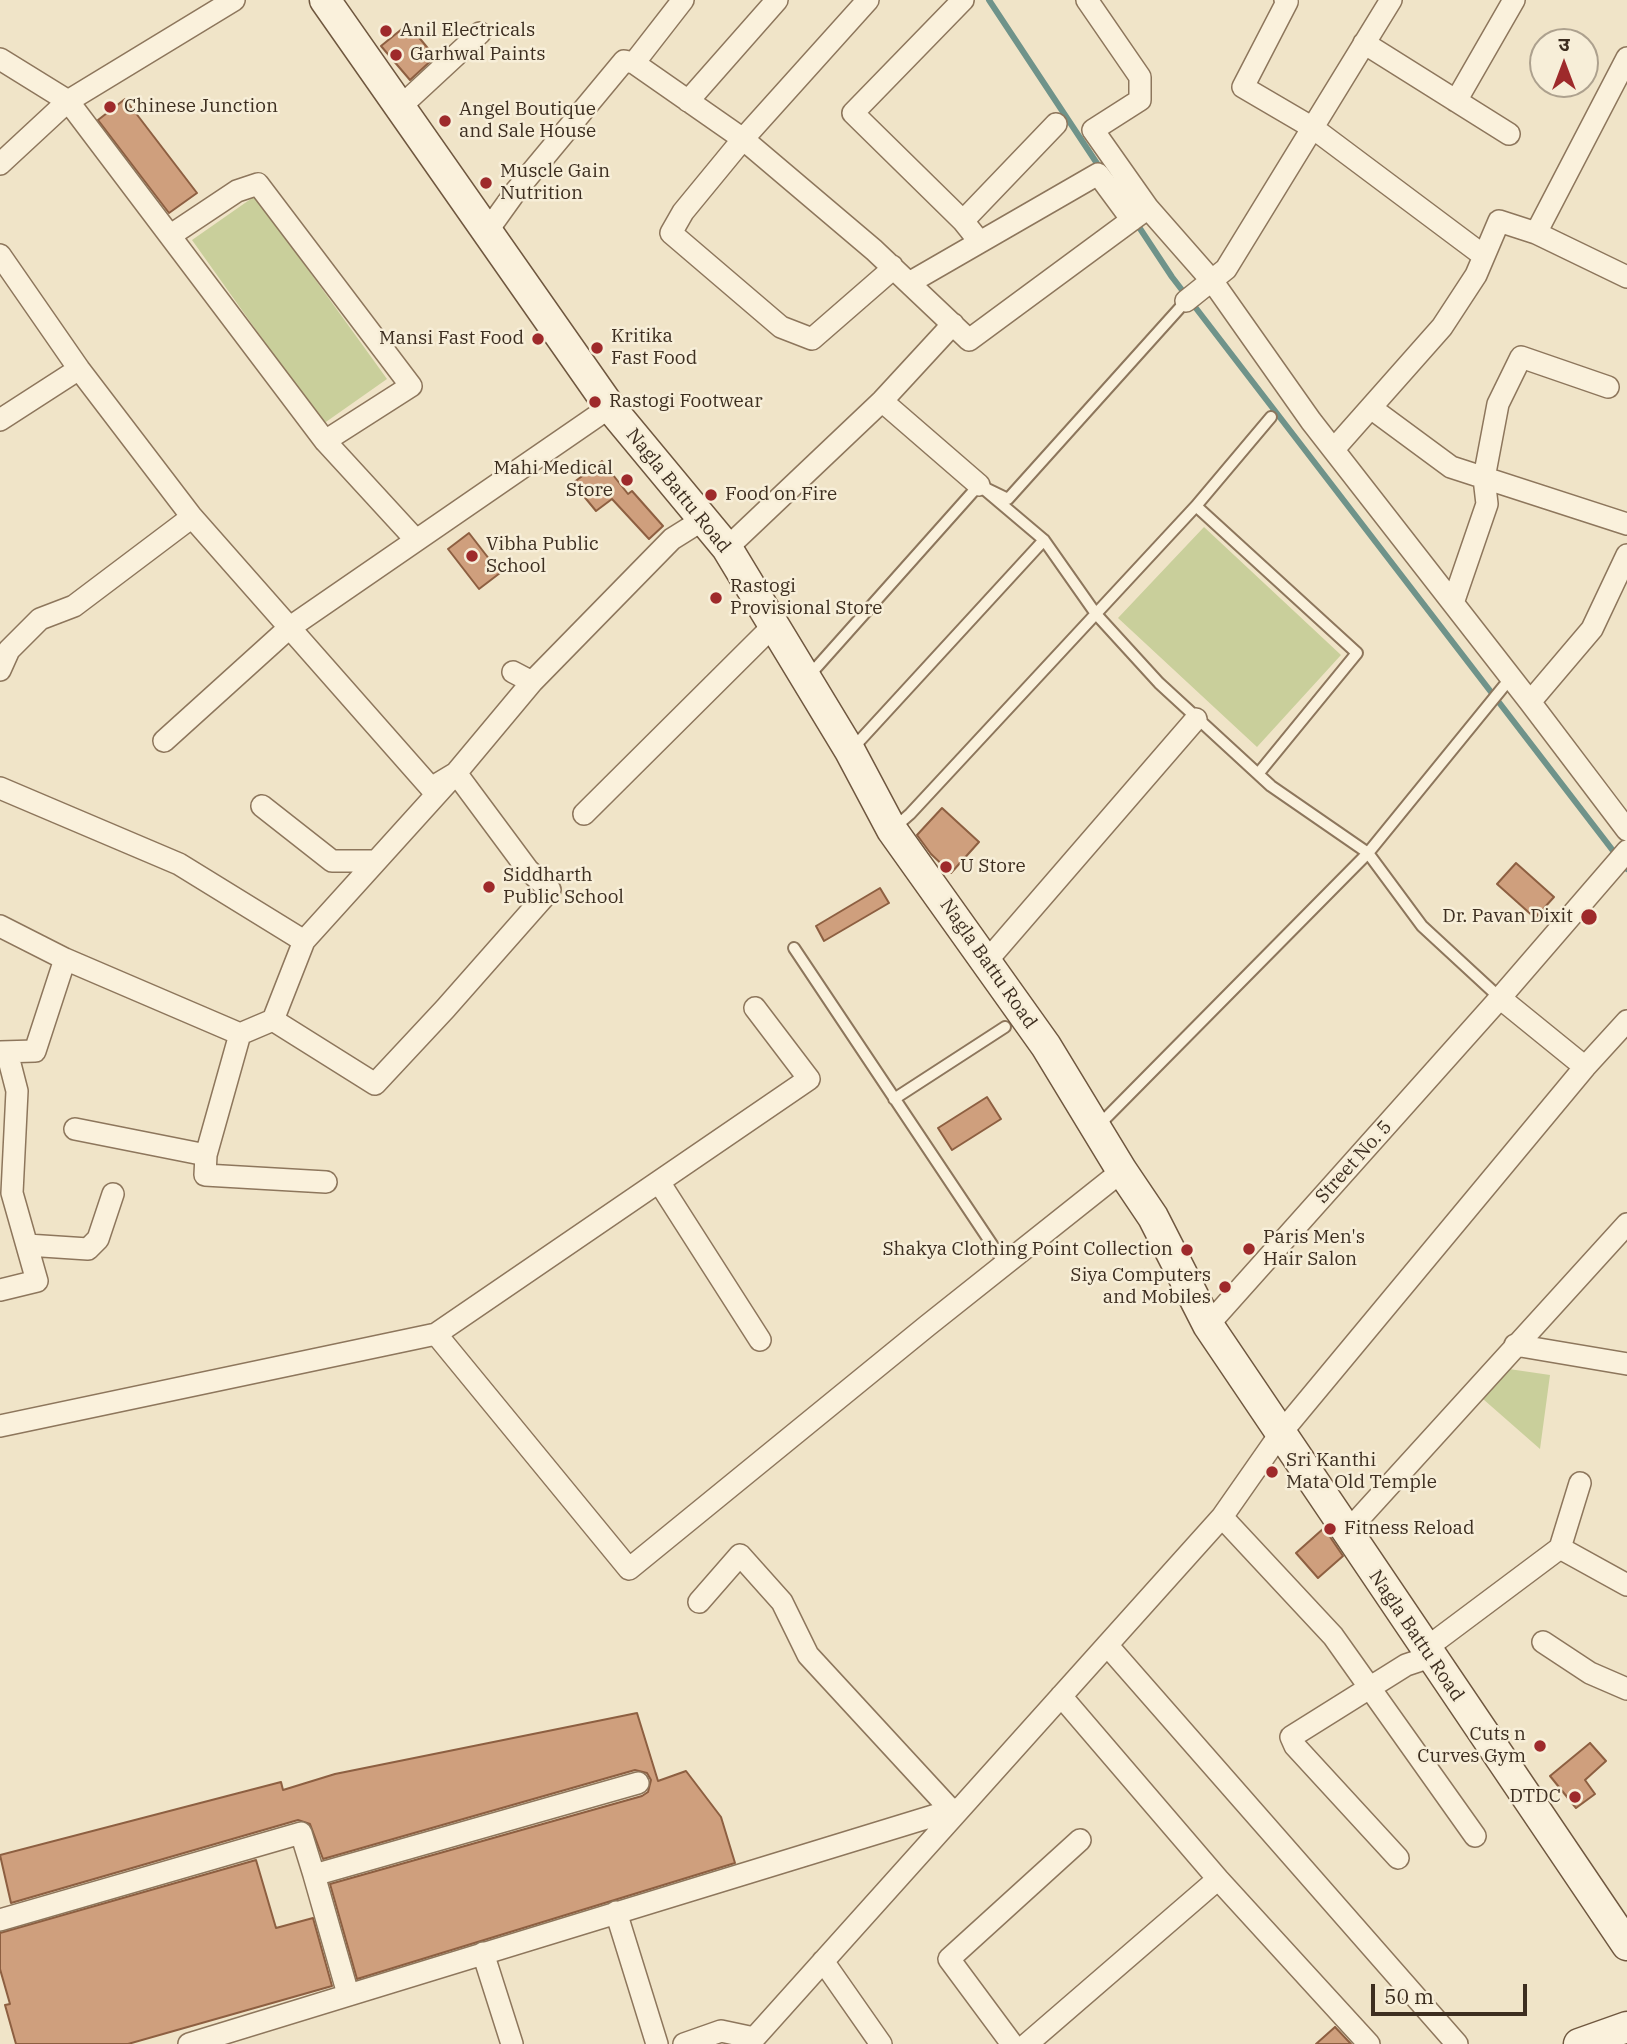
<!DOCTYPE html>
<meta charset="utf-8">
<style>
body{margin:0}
#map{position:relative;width:1627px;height:2044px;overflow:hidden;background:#f0e4c8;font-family:"IBM Plex Serif","Noto Sans Devanagari",serif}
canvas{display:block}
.north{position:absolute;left:1529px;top:28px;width:70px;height:70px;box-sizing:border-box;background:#f7eed8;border:2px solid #ada18e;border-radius:50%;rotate:0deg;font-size:19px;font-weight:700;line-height:28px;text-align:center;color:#3d2e20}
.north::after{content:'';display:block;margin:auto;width:24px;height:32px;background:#9e2a2b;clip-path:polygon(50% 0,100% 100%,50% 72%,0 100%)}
.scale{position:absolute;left:1371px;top:1984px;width:156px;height:32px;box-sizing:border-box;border:4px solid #3d2e20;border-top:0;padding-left:9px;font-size:21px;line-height:24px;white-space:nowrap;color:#3d2e20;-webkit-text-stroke:5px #f7eed8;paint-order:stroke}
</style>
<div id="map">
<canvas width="1627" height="2044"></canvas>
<div class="north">उ</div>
<div class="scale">50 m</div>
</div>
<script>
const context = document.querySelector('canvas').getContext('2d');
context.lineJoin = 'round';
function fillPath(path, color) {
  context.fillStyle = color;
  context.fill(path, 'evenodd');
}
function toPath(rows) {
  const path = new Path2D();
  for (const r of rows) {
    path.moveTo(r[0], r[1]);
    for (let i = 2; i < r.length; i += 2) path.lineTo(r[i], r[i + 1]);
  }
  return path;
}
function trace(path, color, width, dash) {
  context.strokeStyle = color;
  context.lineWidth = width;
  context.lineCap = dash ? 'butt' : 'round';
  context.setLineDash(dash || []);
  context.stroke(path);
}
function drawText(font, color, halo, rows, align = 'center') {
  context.font = font + ' "IBM Plex Serif",serif';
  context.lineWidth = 5;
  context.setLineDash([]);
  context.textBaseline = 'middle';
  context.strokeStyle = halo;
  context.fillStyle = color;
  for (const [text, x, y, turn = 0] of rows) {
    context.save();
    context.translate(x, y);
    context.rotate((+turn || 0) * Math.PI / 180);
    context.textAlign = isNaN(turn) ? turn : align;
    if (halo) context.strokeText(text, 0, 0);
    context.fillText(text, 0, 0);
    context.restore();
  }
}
fillPath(toPath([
 [255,196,387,379,323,424,192,240],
 [1204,527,1341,655,1257,747,1118,618],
 [1509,1369,1550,1375,1540,1449,1483,1399]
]), '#c9cf9b');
trace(toPath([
 [989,0,1102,171],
 [1135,221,1172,277,1627,869]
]), '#6f938a', 6);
const building = toPath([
 [408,24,435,57,410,80,381,46,408,24],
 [125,99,197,193,169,213,98,120,125,99],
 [602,461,628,494,632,491,663,526,649,539,612,499,596,511,573,483,602,461],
 [469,533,500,573,479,589,448,549,469,533],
 [942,808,979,842,951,873,931,854,917,835,942,808],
 [1516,863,1554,897,1535,918,1497,884,1516,863],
 [880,888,889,903,824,941,816,926,880,888],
 [987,1097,1001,1119,952,1150,938,1128,987,1097],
 [1324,1528,1343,1556,1318,1578,1296,1553,1324,1528],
 [637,1713,658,1781,686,1771,721,1817,735,1863,357,1979,330,1884,642,1796,648,1792,651,1780,647,1773,635,1770,323,1859,310,1824,298,1820,11,1903,0,1855,281,1782,283,1790,335,1774,637,1713],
 [1590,1743,1606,1761,1585,1780,1595,1794,1576,1808,1550,1776,1590,1743],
 [256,1860,276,1928,313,1918,332,1986,128,2044,16,2044,5,2005,10,2004,0,1969,0,1933,256,1860],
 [1335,2027,1351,2044,1316,2044,1335,2027]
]);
fillPath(building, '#cf9f7d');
trace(building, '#8d5f41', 2);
const lane = toPath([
 [979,485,1044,540,1096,614,1159,683,1271,786,1368,853,1422,926,1500,998],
 [1196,506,1357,653,1258,774],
 [807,678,979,485,1008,499,1186,301],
 [852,749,1044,540],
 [894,828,910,814,1196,506,1271,417],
 [794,948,1005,1264],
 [894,1099,1005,1027],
 [1099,1125,1368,853,1504,686]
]);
const street = toPath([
 [868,0,743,139,683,212,671,233,781,327,812,339,889,272,892,266],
 [963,0,853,113,963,221,979,241],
 [1087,0,1140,77,1140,100,1093,130,1148,208,1213,282,1311,421,1530,702,1627,830],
 [1285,0,1287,2,1243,87,1313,128,1484,256],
 [1364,43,1509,134],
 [0,59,68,101,325,441,415,539],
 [634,63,743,139,874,250,969,340,1148,208],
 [688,101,777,0],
 [1456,101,1514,0],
 [399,108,480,33],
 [0,164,68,101,234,0],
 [963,221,1056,124],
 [488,230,516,191,624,61,634,63,683,0],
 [1536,233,1627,58],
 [171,235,237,191,258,184,411,386,325,441],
 [0,255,79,369,192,517,431,788,456,773,528,870,550,890,445,1009,375,1084,273,1020,240,1034,65,959,35,1051,0,1052],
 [909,283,1098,174,1132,220],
 [1186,301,1226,269,1391,0],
 [882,401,979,485],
 [1371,408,1451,467,1627,524],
 [0,420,79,369],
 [1334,449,1442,327,1476,275,1499,221,1536,233,1627,277],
 [727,548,882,401,953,324],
 [1453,603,1487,504,1484,478,1498,404,1521,357,1608,387],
 [0,670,9,650,40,619,74,606,192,517],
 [513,672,532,682],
 [1530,702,1592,629,1627,555],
 [164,741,289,628,610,407],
 [0,788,179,864,304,941],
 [262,806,332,861,376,861],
 [584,814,774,625],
 [0,926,65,959],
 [985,963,1196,719],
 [1500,998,1585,1067],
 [273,1020,304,941,456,773,532,682,672,539,704,519],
 [75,1129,206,1155,240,1034],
 [206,1155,205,1175,326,1182],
 [659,1182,760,1340],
 [27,1245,88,1249,98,1239,113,1194],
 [0,1290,37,1281,12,1193,17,1091,7,1052],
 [1208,1325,1500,998,1627,851],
 [436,1334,629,1569,927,1326,1122,1171],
 [1515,1345,1627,1364],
 [0,1426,436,1334,809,1079,755,1008],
 [1222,1517,1333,1636,1475,1836],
 [1346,1533,1627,1224],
 [1560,1548,1580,1483],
 [699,1602,740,1555,782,1602,808,1655,951,1810],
 [1543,1642,1590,1673,1627,1689],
 [1107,1645,1457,2044],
 [1425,1649,1560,1548,1627,1585],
 [1061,1696,1218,1879,1369,2044],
 [1398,1858,1295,1746,1291,1737,1406,1665,1430,1657],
 [314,1875,348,1994],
 [616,1912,657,2044],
 [0,1920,301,1833,314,1875,638,1783],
 [483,1953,512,2044],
 [823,1961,881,2044],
 [189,2044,959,1808],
 [684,2044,721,2031,754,2038],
 [749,2044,1222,1517,1280,1434,1585,1067,1627,1021],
 [1012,2044,949,1959,1080,1840],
 [1027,2044,1218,1879]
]);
const secondary = toPath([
 [325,0,610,407,727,548,850,751,892,830,1046,1046,1122,1171,1153,1217,1208,1325,1627,1945],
 [1579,2044,1627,2027]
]);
trace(lane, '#8d765c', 14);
trace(street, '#8d765c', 24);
trace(secondary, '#6f573f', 33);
trace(lane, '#faf1dc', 10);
trace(street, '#faf1dc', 21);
trace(secondary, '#faf1dc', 30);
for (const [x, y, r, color] of [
 [386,31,7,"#9e2a2b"],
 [396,55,7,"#9e2a2b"],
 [110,107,7,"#9e2a2b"],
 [445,121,7,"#9e2a2b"],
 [486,183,7,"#9e2a2b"],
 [538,339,7,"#9e2a2b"],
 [597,348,7,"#9e2a2b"],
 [595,402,7,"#9e2a2b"],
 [627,480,7,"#9e2a2b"],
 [711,495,7,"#9e2a2b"],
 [472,556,7,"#9e2a2b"],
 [716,598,7,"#9e2a2b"],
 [946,867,7,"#9e2a2b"],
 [489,887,7,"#9e2a2b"],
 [1589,917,9,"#9e2a2b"],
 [1249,1249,7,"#9e2a2b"],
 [1187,1250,7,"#9e2a2b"],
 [1225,1287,7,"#9e2a2b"],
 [1272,1472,7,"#9e2a2b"],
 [1330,1529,7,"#9e2a2b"],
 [1540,1746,7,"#9e2a2b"],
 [1575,1797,7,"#9e2a2b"]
]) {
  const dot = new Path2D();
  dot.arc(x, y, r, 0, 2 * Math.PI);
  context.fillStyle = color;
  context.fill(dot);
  trace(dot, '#f7eed8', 2.5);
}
drawText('19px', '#3d2e20', '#f7eed8', [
 ["Anil Electricals",400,31],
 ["Garhwal Paints",410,55],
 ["Chinese Junction",124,107],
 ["Angel Boutique",459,110],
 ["and Sale House",459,132],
 ["Muscle Gain",500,172],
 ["Nutrition",500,194],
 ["Kritika",611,337],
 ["Fast Food",611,359],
 ["Mansi Fast Food",524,339,"right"],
 ["Rastogi Footwear",609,402],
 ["Mahi Medical",613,469,"right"],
 ["Store",613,491,"right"],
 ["Food on Fire",725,495],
 ["Vibha Public",486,545],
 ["School",486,567],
 ["Rastogi",730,587],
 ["Provisional Store",730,609],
 ["U Store",960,867],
 ["Siddharth",503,876],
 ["Public School",503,898],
 ["Dr. Pavan Dixit",1573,917,"right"],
 ["Paris Men's",1263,1238],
 ["Hair Salon",1263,1260],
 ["Shakya Clothing Point Collection",1173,1250,"right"],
 ["Siya Computers",1211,1276,"right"],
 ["and Mobiles",1211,1298,"right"],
 ["Sri Kanthi",1286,1461],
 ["Mata Old Temple",1286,1483],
 ["Fitness Reload",1344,1529],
 ["Cuts n",1526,1735,"right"],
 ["Curves Gym",1526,1757,"right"],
 ["DTDC",1561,1797,"right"]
], 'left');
drawText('19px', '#3d2e20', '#f7eed8', [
 ["Nagla Battu Road",678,491,51],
 ["Nagla Battu Road",988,964,55],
 ["Street No. 5",1354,1162,-48],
 ["Nagla Battu Road",1416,1636,56]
]);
</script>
